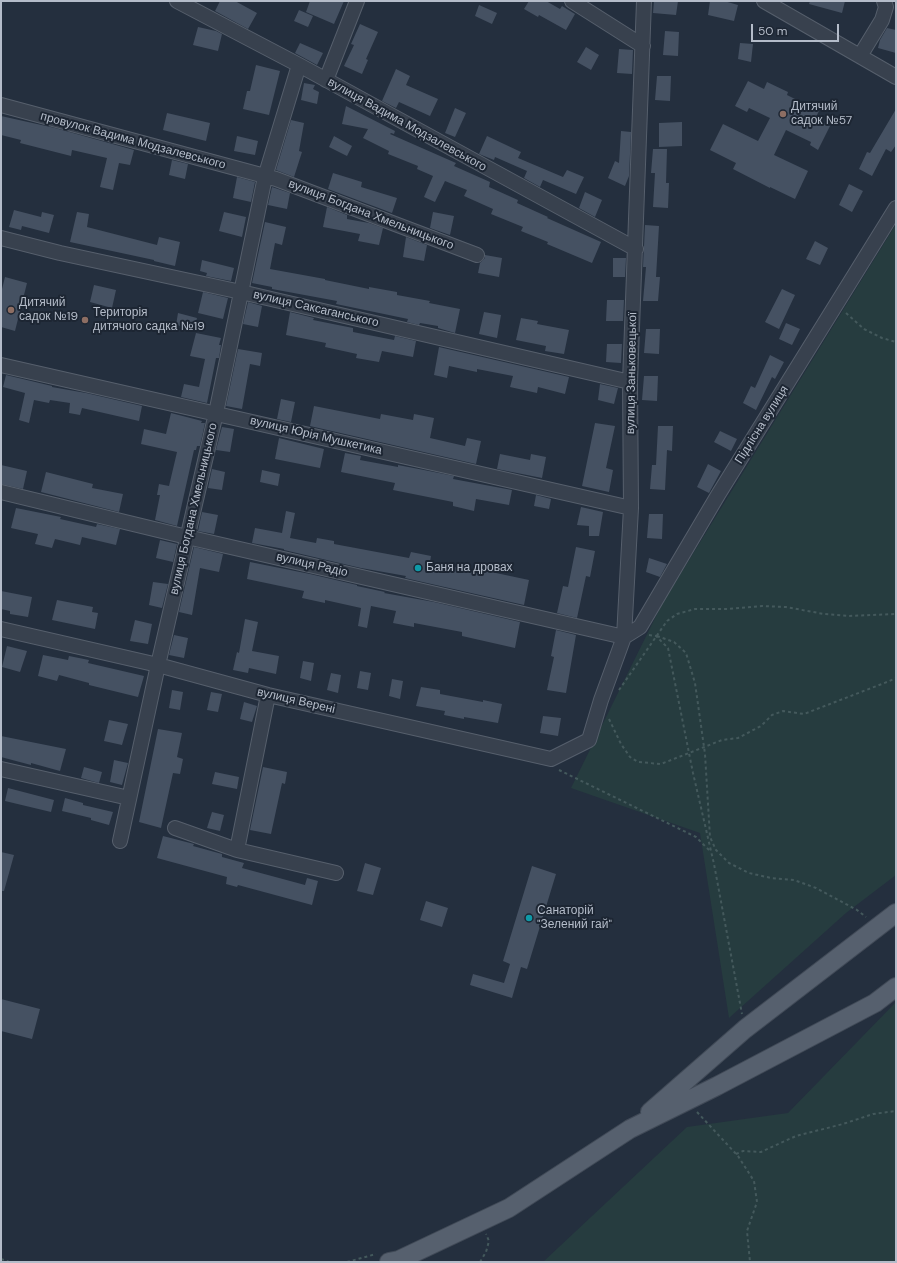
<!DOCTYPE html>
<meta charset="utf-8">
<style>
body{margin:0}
#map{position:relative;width:897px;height:1263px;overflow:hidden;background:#242f3e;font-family:"DM Sans",sans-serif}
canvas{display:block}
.frame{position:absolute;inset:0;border:2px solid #b4bcc9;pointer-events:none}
.scale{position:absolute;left:751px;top:24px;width:88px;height:18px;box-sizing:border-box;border:2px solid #b4bcc9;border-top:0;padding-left:5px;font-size:12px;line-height:14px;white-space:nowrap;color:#b4bcc9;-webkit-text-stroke:3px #1d2633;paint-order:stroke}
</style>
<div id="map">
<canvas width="897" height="1263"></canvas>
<div class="frame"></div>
<div class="scale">50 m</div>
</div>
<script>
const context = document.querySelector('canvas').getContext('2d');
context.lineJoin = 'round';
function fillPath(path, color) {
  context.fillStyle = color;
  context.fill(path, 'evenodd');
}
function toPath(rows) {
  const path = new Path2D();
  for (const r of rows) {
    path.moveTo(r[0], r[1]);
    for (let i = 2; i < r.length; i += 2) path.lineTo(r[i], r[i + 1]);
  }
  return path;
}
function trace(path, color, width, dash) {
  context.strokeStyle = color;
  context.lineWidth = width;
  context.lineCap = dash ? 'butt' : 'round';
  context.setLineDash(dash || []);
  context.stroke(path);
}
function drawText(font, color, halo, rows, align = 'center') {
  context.font = font + ' "DM Sans",sans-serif';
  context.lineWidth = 4;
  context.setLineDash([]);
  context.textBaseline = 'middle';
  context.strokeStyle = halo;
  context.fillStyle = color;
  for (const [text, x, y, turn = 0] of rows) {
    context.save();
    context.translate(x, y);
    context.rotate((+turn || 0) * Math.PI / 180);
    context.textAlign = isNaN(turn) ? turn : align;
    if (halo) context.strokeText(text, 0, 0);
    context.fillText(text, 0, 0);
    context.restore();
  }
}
fillPath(toPath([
 [896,224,896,875,846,913,729,1018,700,833,571,788,662,604],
 [896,1002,896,1262,543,1262,687,1127,788,1113]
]), '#263c3f');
fillPath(toPath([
 [220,1,235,1,257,13,248,29,215,11],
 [310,1,344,1,334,24,306,12],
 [529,1,546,1,560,9,562,6,575,14,566,30,539,15,538,17,524,9],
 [654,1,678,1,676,15,653,13],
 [710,1,724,1,738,5,734,21,708,15],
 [810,1,845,1,842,13,809,4],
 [479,5,497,13,492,24,475,16],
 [299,10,313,16,308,27,294,21],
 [360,24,378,32,366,59,368,60,362,74,344,66,354,45,351,44],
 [198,27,216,31,222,34,218,51,193,45],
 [887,28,896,30,896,53,878,48,880,40],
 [665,31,679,32,678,56,663,55],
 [300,43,323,53,317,65,295,53],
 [740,43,753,44,751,62,738,59],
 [586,47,599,55,591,70,577,62],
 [619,49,633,50,632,74,617,73],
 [256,65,280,71,269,115,243,109,247,91,250,91],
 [396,69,410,76,406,85,438,99,430,116,399,102,396,108,382,101],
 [657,76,671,76,670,101,655,100],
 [748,81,764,89,767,82,788,92,787,95,819,111,815,119,830,126,818,150,810,145,811,142,786,130,774,155,808,171,795,199,770,187,770,188,733,169,736,163,710,150,723,124,758,141,770,118,749,108,747,112,735,106],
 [304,83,315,85,313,89,319,92,317,104,301,100],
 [346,106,395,131,394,134,391,133,390,134,456,163,454,166,490,182,489,187,518,200,517,203,548,217,547,218,601,242,592,263,547,244,548,242,521,231,523,227,491,214,493,209,464,196,467,190,445,181,435,202,424,197,433,176,417,169,418,166,388,154,389,151,363,138,368,129,342,124],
 [455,108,466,113,455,137,445,133],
 [896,109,896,145,891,152,886,149,872,176,859,169,867,152,870,153],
 [167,113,210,123,206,141,163,130],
 [1,116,55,128,134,150,130,165,119,163,113,190,100,187,107,158,72,150,71,156,20,143,21,140,1,135],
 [291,120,304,123,299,151,302,152,294,177,276,170],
 [682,122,682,146,659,147,659,123],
 [621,131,631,132,629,176,625,186,608,178,615,161,619,163],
 [237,136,258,141,255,155,234,151],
 [334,136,352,146,347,156,329,147],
 [487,136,521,152,518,158,563,177,567,170,584,177,576,194,543,180,540,187,524,178,527,171,495,157,494,160,479,154],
 [653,149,667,149,666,183,669,183,668,208,653,207,655,173,651,173],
 [172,160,188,164,185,179,169,175],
 [333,173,362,182,361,187,397,198,392,213,328,189],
 [237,177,255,182,251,202,233,198],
 [849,184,863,191,852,212,839,205],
 [272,187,290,193,287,209,268,205],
 [585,192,602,200,595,217,579,208],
 [327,207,347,215,347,219,369,223,383,228,379,245,358,241,360,234,323,227],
 [14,210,41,217,42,212,54,215,49,233,22,226,21,230,9,227],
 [77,212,89,214,87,227,157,245,159,237,180,242,175,266,154,261,154,260,70,242],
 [224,212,246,217,242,237,219,231],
 [433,212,454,216,450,235,430,228],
 [265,222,286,227,282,245,275,243,270,269,325,279,325,280,369,289,369,287,397,292,397,295,430,301,429,303,460,309,455,333,438,328,438,326,420,323,419,325,407,322,408,319,336,304,337,301,272,289,272,287,252,283],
 [645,225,659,226,656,277,660,277,658,301,643,301,646,267,643,267],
 [406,237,427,245,424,261,403,257],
 [815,241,828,248,820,265,806,259],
 [485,255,502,258,499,277,478,273,480,263,485,258],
 [613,258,626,258,625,277,613,277],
 [202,260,234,268,231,281,206,276,207,273,200,271],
 [5,277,27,283,15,331,1,327,1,293],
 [94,285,116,290,112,308,90,302],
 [782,289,795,295,779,329,765,322],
 [203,292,228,298,223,319,198,313],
 [607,300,624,300,623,321,606,321],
 [248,302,262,306,258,327,243,324],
 [290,312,314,318,313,320,353,328,353,332,394,340,395,336,416,341,413,357,382,351,379,362,356,358,357,354,325,347,326,343,286,335],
 [484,312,501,315,497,338,479,334],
 [178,313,197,318,194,329,176,325],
 [521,318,538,321,537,324,569,330,564,354,545,351,546,346,516,340],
 [786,323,800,329,792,345,779,339],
 [646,329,660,329,659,354,644,353],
 [196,333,221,338,219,345,221,345,219,358,216,358,207,403,181,397,184,384,199,387,205,359,190,356],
 [607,344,622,344,621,363,606,362],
 [439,347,569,377,565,394,538,387,537,393,510,387,513,376,477,369,477,372,449,366,447,378,434,375],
 [238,349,262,353,260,366,250,364,242,409,226,406],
 [770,355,784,362,775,379,772,377,756,410,743,403,751,386,755,388],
 [6,375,52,386,52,387,86,393,142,406,139,421,82,408,80,415,69,413,70,403,50,400,49,403,34,400,29,423,19,420,25,393,3,387],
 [644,376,658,376,657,401,642,400],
 [600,384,618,388,614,404,598,400],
 [281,399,295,402,291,422,277,419],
 [314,406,380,419,381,414,413,420,414,414,434,418,430,438,465,446,467,438,481,441,476,464,310,426],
 [171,413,202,421,201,423,205,423,200,446,197,446,196,450,194,450,177,526,155,520,160,495,157,495,159,484,169,486,177,452,141,444,144,429,166,434],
 [595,423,615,426,606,468,613,470,609,492,582,486],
 [658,426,673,426,672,451,667,450,665,490,650,489,652,465,656,465],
 [222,427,234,429,230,452,216,450],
 [720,431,737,439,731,451,714,442],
 [279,438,324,449,320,468,275,459],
 [345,453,361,456,360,460,398,467,398,465,424,470,454,476,453,479,512,490,509,505,476,499,474,511,453,506,453,502,393,490,395,483,341,472],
 [500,454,530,460,531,454,546,457,542,478,497,469],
 [708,464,721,471,709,493,697,487],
 [1,465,27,471,23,489,1,484],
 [212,469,225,472,222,490,208,488],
 [262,470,280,474,278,486,260,482],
 [46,472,93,484,92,488,123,494,119,512,41,492],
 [536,495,551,499,549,509,534,506],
 [581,507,603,512,599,536,589,536,589,526,577,525],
 [16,508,61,517,60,519,96,527,97,524,120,529,116,545,82,537,80,545,55,539,52,548,35,544,38,534,11,528],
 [286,511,295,513,290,538,316,543,317,538,334,541,334,544,409,558,411,552,431,556,430,562,475,571,476,567,496,571,496,573,529,580,524,605,405,578,406,576,361,568,284,550,284,549,252,543,255,528,282,533],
 [202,512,218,515,214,534,198,531],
 [649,514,663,514,662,539,647,538],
 [160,540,177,544,173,562,156,558],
 [194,547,223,554,219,572,200,568,192,615,179,612],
 [576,547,595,551,590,577,586,576,577,618,557,613,563,586,568,587],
 [649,558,667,564,660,577,646,572],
 [250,562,310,574,357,585,357,586,385,592,384,593,434,602,520,622,515,648,462,636,462,632,414,623,414,627,393,623,396,611,371,606,367,628,358,626,361,608,325,600,325,603,302,598,304,591,247,579],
 [153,582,168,584,162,608,149,605],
 [1,591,32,597,28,617,10,614,10,611,1,609],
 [57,600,93,607,92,612,98,613,95,629,52,620],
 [245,619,258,622,252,651,279,656,276,674,249,668,248,673,233,670,237,652,239,653],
 [135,620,152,624,148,644,130,641],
 [556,630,576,635,566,693,547,690,554,657,551,656],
 [174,635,188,638,184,658,169,655],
 [7,646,27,651,20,672,2,667],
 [43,655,68,660,69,656,89,660,88,663,144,676,138,697,89,685,89,683,59,675,57,681,38,676],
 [303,661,314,663,311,681,300,678],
 [360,671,371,673,368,690,357,688],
 [331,673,341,675,338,693,327,690],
 [392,679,403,681,400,699,389,696],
 [421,687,440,690,440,694,483,702,483,700,502,704,498,723,464,717,464,719,444,715,445,711,416,706],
 [172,690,183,692,180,710,169,708],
 [211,692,222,694,218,712,207,710],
 [244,702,257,706,252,722,240,719],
 [543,716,561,718,558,736,540,733],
 [109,720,128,724,122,745,104,741],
 [158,729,182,733,177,757,183,759,180,774,173,773,161,828,139,822],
 [1,736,66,749,60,771,31,763,31,765,1,757],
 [114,760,128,763,122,785,110,782],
 [84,767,102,772,99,783,81,778],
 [263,767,287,772,285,784,282,783,271,834,250,830],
 [215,772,239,777,237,789,212,784],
 [8,788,54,800,51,812,5,801],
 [65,798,83,803,83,805,113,812,109,825,91,820,91,818,62,811],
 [212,812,224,815,220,831,207,828],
 [163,836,194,844,193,846,222,854,222,857,244,863,242,868,305,885,307,878,318,881,312,905,238,885,237,887,226,884,227,877,157,858],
 [1,852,14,855,4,891,1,891],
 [365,863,381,868,373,895,357,891],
 [532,866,556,874,527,969,521,967,512,998,470,985,473,974,504,983,510,964,503,961],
 [426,901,448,908,442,927,420,920],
 [1,999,40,1009,32,1039,1,1031]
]), '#455162');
const minor = toPath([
 [177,1,299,65,636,249],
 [572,1,643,46],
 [764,1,896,77],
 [860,56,882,20,886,7,884,1],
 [326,80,357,1],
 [1,105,276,179,477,255],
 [1,238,60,253,241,292,630,382],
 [1,365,631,508],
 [1,492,187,537,624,637,640,627,718,495,896,208],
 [1,629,158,665,268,695,551,759,589,740,601,700,624,637,631,508,630,382,644,1],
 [268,695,237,850,336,873],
 [1,769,129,798],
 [175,828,237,850],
 [120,841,158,665,216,413,265,177,299,65]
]);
const major = toPath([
 [650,1112,745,1029,896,913],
 [389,1262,399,1260,509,1208,630,1129,717,1086,875,1003,896,987]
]);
trace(minor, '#565f6c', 16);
trace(major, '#414a57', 20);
trace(toPath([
 [846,313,864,329,882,338,896,342],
 [649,635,656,636,668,648,693,773,714,864,742,1014],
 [657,636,674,642,686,653,695,683,705,754,710,837,716,850,729,863,749,873,771,878,794,880,816,888,857,910,866,917],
 [619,690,667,621,677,614,695,609,728,609,762,606,786,607,824,614,848,616,896,614],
 [609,719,621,744,630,757,638,762,661,764,722,740,738,738,761,726,772,715,783,711,804,714,887,682,896,678],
 [559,770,561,771,696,837,711,852],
 [697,1112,738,1156,754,1181,757,1202,747,1231,750,1262],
 [736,1154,743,1151,761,1152,796,1136,843,1124,873,1114,896,1111],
 [1,1259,10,1262],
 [347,1262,376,1254],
 [480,1262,486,1252,489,1241,486,1234]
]), '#44595c', 2, [3, 3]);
trace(minor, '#38414e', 14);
trace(major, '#56606e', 18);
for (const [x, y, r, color] of [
 [783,114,4,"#8d6e63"],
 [11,310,4,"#8d6e63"],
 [85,320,4,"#8d6e63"],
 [418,568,4,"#0f9aa8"],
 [529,918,4,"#0f9aa8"]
]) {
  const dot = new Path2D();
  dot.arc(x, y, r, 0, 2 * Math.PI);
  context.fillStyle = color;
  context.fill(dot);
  trace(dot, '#1d2633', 1.5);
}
drawText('12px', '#b4bcc9', '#1d2633', [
 ["Дитячий",791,107],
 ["садок №57",791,121],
 ["Дитячий",19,303],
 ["садок №19",19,317],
 ["Територія",93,313],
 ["дитячого садка №19",93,327],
 ["Баня на дровах",426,568],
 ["Санаторій",537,911],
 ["\"Зелений гай\"",537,925]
], 'left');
drawText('12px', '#b4bcc9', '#1d2633', [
 ["вулиця Вадима Модзалевського",407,125,29],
 ["провулок Вадима Модзалевського",133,141,15],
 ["вулиця Богдана Хмельницького",371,215,21],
 ["вулиця Саксаганського",316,309,13],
 ["вулиця Заньковецької",632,373,-89],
 ["Підлісна вулиця",762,425,-58],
 ["вулиця Юрія Мушкетика",316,436,13],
 ["вулиця Богдана Хмельницького",194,509,-77],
 ["вулиця Радіо",312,565,13],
 ["вулиця Верені",296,701,13]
]);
</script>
